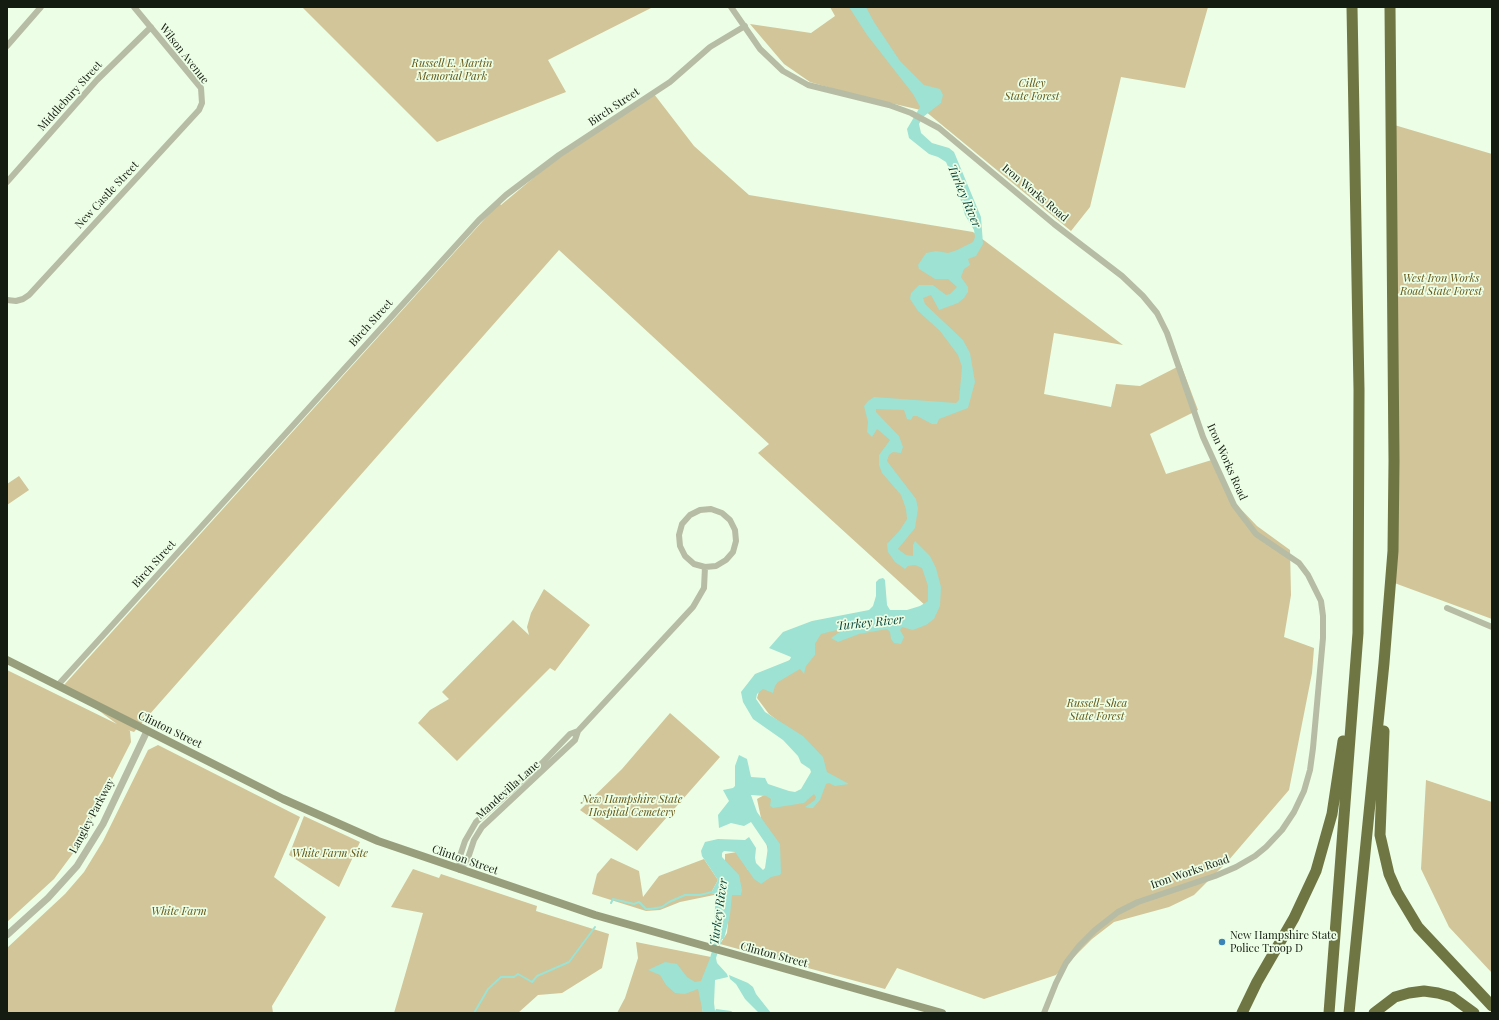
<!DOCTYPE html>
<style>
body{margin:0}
#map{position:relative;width:1499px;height:1020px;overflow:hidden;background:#ecfee5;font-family:"Playfair Display",serif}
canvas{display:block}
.frame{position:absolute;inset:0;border:8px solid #141c11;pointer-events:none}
</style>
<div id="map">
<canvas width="1499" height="1020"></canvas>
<div class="frame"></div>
</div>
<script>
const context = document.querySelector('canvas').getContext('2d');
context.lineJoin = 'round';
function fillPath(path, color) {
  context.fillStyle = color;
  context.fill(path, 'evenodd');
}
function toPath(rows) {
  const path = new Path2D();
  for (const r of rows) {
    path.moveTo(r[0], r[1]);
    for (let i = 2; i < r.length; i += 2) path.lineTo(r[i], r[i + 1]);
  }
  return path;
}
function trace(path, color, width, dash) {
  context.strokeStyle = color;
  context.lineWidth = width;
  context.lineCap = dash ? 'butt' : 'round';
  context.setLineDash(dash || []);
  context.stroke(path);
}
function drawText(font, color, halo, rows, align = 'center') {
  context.font = font + ' "Playfair Display",serif';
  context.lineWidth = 3.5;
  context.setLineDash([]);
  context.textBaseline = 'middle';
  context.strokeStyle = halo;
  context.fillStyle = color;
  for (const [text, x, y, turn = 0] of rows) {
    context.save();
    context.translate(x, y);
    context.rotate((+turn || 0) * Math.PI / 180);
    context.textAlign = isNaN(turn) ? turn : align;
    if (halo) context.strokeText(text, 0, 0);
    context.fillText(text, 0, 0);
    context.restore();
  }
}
fillPath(toPath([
 [302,7,653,7,548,60,566,92,437,142],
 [830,7,1208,7,1185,88,1121,77,1090,207,1071,231,925,111,855,95,810,82,784,64,750,24,811,33,835,16],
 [654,94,694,146,749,195,973,232,1123,345,1054,333,1044,394,1111,407,1116,384,1140,386,1181,365,1198,410,1150,434,1166,474,1215,459,1236,504,1257,526,1290,550,1291,595,1284,637,1314,648,1312,673,1289,790,1228,861,1194,895,1169,907,1114,922,1092,939,1056,975,984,999,897,968,885,989,720,944,727,933,732,879,725,861,725,854,737,852,748,870,766,870,770,861,757,799,766,794,781,800,815,786,807,743,769,714,757,698,759,691,815,634,843,625,927,607,758,453,769,444,559,250,134,732,128,730,130,731,131,742,77,848,54,879,7,922,7,670,117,724,64,685,499,203,501,205,550,164],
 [1391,124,1492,154,1492,619,1389,581],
 [19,476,29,490,7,505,7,484],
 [544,589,590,625,555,671,550,668,457,761,418,723,430,710,449,699,442,692,513,620,529,635,527,627,531,613],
 [670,713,720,757,637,851,580,810,622,769],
 [158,745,300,817,274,877,326,917,272,1006,273,1013,7,1013,7,948,65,894,84,872,103,841,148,750],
 [1426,780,1492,802,1492,973,1449,927,1421,869],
 [304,816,360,842,339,887,289,855],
 [611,858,639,871,643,897,659,876,704,859,718,880,711,893,719,894,680,902,660,910,646,911,592,894,597,874],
 [413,869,439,878,441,874,537,906,536,911,609,934,602,968,562,993,538,995,518,1013,394,1013,423,913,391,907],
 [636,942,711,957,702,1005,703,1013,617,1013,625,998,638,958]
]), '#d1c599');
fillPath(toPath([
 [849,7,866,7,874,22,900,61,924,85,940,89,943,95,941,103,923,117,919,124,921,133,932,143,949,148,954,152,981,217,983,244,976,256,968,259,970,265,964,269,961,277,968,287,968,292,964,298,958,303,939,310,931,295,923,298,925,304,963,340,970,353,975,382,968,408,939,419,937,424,932,424,917,416,913,416,911,420,907,419,904,410,876,409,876,412,899,436,903,447,901,453,893,452,889,455,887,461,916,499,918,509,915,528,898,549,906,555,913,556,913,545,915,541,930,556,936,568,941,587,940,606,934,619,926,625,913,630,902,627,900,630,904,637,901,644,894,643,891,639,890,632,887,629,859,634,838,642,831,638,841,631,841,629,821,634,815,644,815,655,806,666,804,674,800,669,778,682,775,686,773,693,763,689,757,694,756,699,765,712,803,736,823,757,827,772,849,784,835,786,829,783,826,784,820,800,813,808,809,808,805,807,815,800,816,797,814,794,804,803,773,808,770,806,771,799,766,796,751,795,757,812,780,844,781,873,780,875,771,877,761,884,754,879,735,852,724,851,722,853,722,857,739,875,742,890,741,895,732,895,730,915,724,939,722,939,716,958,717,963,727,974,728,977,715,980,714,1003,715,1011,716,1009,731,1011,734,1013,703,1013,698,989,685,994,675,993,666,985,660,975,648,970,665,962,677,964,687,977,695,982,701,981,710,958,716,937,714,936,715,907,718,894,711,893,718,880,702,856,701,851,705,842,718,839,745,840,749,837,756,848,755,858,756,863,763,870,765,868,768,847,751,822,744,826,731,823,719,828,718,815,729,801,723,790,733,788,735,786,735,766,739,755,747,759,751,777,765,778,768,784,789,791,795,792,801,789,811,772,810,769,801,763,798,756,783,740,753,719,743,702,741,692,755,674,790,660,791,657,769,648,783,632,812,621,869,610,873,606,876,596,876,582,879,579,883,578,885,580,887,605,890,610,907,610,920,606,928,601,928,586,922,568,915,565,908,566,905,569,895,562,888,552,887,544,900,530,907,519,906,509,901,495,882,473,879,465,879,455,890,440,877,429,872,437,867,432,868,422,864,406,868,401,874,397,956,403,959,400,962,367,958,355,940,331,918,311,910,299,911,293,919,285,933,285,946,295,950,294,957,287,948,279,935,279,919,269,918,265,926,253,936,251,948,253,957,250,973,242,975,237,974,230,965,215,957,187,946,162,938,157,929,154,909,138,907,129,920,107,913,94,867,35],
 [729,975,748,983,753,987,756,994,771,1013,759,1013,745,999,736,984,730,979]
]), '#9de2d2');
trace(toPath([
 [611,903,613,899,634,904,639,902,646,909,650,909,662,907,669,902,685,895,700,895,712,892],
 [474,1013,488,989,501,977,514,977,518,974,532,982,537,976,569,962,595,927]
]), '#9de2d2', 2);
trace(toPath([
 [731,7,760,49,783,71,808,85,889,105,911,113,939,128,1054,224,1122,276,1143,296,1157,313,1167,333,1203,437,1234,505,1256,534,1299,563,1308,575,1321,601,1323,616,1323,638,1313,748,1310,770,1304,791,1294,812,1282,830,1266,847,1255,856,1236,867,1215,876,1138,902,1118,912,1095,930,1079,946,1066,963,1056,983,1044,1013],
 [7,46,41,7],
 [7,182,97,80,151,27],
 [7,300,16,301,23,299,29,295,199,110,202,103,201,88,134,7],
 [1447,608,1492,627],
 [58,685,479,220,506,195,559,155,670,82,710,47,745,26],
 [460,870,467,861,474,840,482,827,575,740,578,731,693,607,704,588,705,567,694,564,685,556,680,546,679,535,682,524,690,515,700,510,711,509,722,513,730,520,735,530,736,541,733,552,726,560,716,566,705,567],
 [460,870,459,859,465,841,476,822,542,763,570,734,578,731]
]), '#b7bca4', 6);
trace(toPath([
 [7,935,48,898,77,866,103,824,147,731]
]), '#b7bca4', 7);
trace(toPath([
 [7,660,283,799,378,841,595,915,942,1013]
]), '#989e7c', 8);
trace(toPath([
 [1384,731,1380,835,1389,874,1397,892,1418,927,1492,1006],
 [1242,1013,1257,982,1294,918,1316,871,1332,814,1343,741],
 [1329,1013,1358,633,1359,390,1352,7],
 [1349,1013,1384,663,1393,551,1394,461,1390,7],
 [1374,1013,1395,997,1409,993,1424,991,1438,993,1452,997,1474,1013]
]), '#6f7644', 11);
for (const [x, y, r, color] of [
 [1222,942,4,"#3a84b8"]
]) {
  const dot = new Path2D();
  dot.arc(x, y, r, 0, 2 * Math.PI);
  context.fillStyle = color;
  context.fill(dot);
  trace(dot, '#ecfee5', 1.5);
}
drawText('11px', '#141c11', '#ecfee5', [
 ["Wilson Avenue",184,54,52],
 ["Middlebury Street",70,96,-48],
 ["Birch Street",614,107,-34],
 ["Iron Works Road",1035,193,40],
 ["New Castle Street",107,195,-47],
 ["Birch Street",371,323,-48],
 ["Iron Works Road",1227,462,66],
 ["Birch Street",154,564,-48],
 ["Clinton Street",170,730,26],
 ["Mandevilla Lane",508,790,-42],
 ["Langley Parkway",92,816,-62],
 ["Clinton Street",465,860,19],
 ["Iron Works Road",1190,872,-19],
 ["Clinton Street",774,955,15]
]);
drawText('italic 11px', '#655617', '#ecfee5', [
 ["Russell E. Martin",452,64],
 ["Memorial Park",452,77],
 ["Cilley",1032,84],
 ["State Forest",1032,97],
 ["West Iron Works",1441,279],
 ["Road State Forest",1441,292],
 ["Russell-Shea",1097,704],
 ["State Forest",1097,717],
 ["New Hampshire State",632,800],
 ["Hospital Cemetery",632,813],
 ["White Farm Site",330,854],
 ["White Farm",179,912]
]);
drawText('11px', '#141c11', '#ecfee5', [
 ["New Hampshire State",1230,936],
 ["Police Troop D",1230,949]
], 'left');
drawText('italic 12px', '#003e35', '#ecfee5', [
 ["Turkey River",964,196,67],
 ["Turkey River",870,623,-6],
 ["Turkey River",719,912,-82]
]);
</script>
